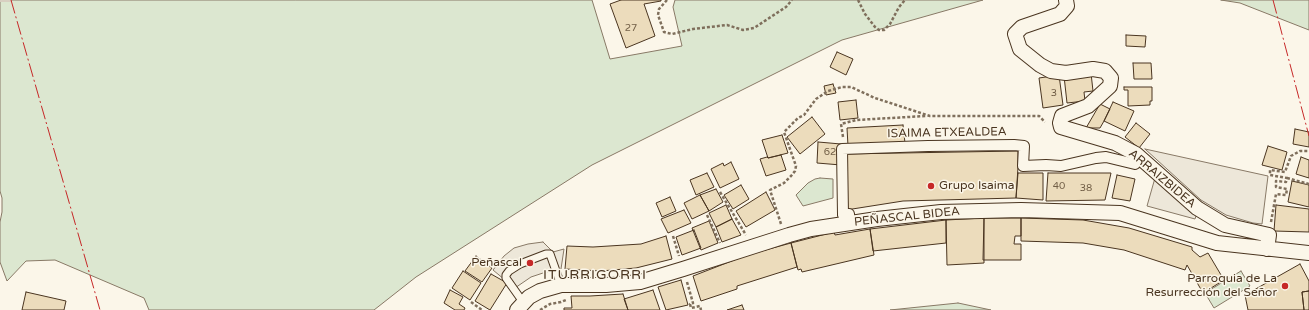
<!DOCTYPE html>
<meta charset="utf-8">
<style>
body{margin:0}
canvas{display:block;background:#fbf6e9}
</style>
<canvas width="1309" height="310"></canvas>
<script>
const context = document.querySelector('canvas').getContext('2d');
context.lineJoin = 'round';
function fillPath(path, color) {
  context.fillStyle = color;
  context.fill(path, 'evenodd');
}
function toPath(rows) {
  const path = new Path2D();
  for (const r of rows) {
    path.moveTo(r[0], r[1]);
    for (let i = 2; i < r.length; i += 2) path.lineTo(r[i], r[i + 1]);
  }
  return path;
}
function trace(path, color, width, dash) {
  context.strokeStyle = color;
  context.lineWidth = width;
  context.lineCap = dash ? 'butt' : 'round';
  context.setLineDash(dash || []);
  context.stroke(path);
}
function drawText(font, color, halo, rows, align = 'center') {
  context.font = font + ' "Varela Round",sans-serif';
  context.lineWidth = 3;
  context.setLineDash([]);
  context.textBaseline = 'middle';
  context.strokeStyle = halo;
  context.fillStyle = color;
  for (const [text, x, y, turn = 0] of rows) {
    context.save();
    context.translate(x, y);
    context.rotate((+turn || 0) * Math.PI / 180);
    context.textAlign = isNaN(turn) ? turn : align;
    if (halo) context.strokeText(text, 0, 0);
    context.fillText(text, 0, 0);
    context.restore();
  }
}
const green = toPath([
 [0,0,592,0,610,59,682,46,673,7,675,0,983,0,842,40,592,165,416,277,374,310,149,310,144,298,55,260,26,261,7,281,0,262,0,222,2,212,2,198,0,191,0,0],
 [1221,0,1309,0,1309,30,1240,3,1221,0],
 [820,178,833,179,833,198,803,206,796,195,808,183,815,179,820,178],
 [1241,271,1250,286,1214,308,1205,293,1241,271],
 [958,303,991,310,890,310,958,303]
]);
fillPath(green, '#dce7d0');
trace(green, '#887966', 1);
const parking = toPath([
 [1145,149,1268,176,1262,224,1253,223,1226,215,1201,200,1145,149],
 [1155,178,1193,213,1196,216,1195,219,1147,206,1155,178],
 [543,242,553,252,564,249,561,269,546,272,531,277,512,290,505,280,493,270,504,256,514,248,528,244,543,242]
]);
fillPath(parking, '#ede7d9');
trace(parking, '#887966', 1);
const building = toPath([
 [621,0,661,0,661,1,644,4,655,36,626,48,610,4,621,0],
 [1126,35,1146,36,1145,47,1126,46,1126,35],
 [837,52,853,59,846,75,830,67,837,52],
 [1133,63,1151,63,1152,79,1134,79,1133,63],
 [1091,73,1093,91,1084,92,1085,101,1067,103,1064,76,1091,73],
 [1059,75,1063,105,1043,108,1039,78,1059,75],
 [833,84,836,93,826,95,824,86,833,84],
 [1124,87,1152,87,1152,101,1150,101,1150,105,1128,106,1128,90,1124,90,1124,87],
 [856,100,858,118,840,120,838,102,856,100],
 [1113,102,1134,111,1125,131,1104,121,1113,102],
 [1100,104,1110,109,1104,121,1100,128,1086,128,1100,104],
 [812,117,825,134,800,154,787,137,812,117],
 [1136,123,1150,134,1139,148,1125,137,1136,123],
 [903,125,905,143,848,146,847,128,903,125],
 [1295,129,1309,132,1309,147,1293,144,1295,129],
 [782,135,788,153,768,158,762,140,782,135],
 [818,142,841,144,841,165,817,163,818,142],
 [1268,146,1287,152,1282,170,1262,165,1268,146],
 [1018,151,1018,167,1016,198,903,201,846,210,843,154,1018,151],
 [781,155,786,170,766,176,760,159,767,157,768,158,781,155],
 [1301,157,1309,160,1309,178,1296,174,1301,157],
 [731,162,739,179,720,188,711,169,723,163,724,166,731,162],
 [707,173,714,187,696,195,690,180,707,173],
 [1018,173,1043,173,1043,200,1016,198,1018,173],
 [1048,173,1111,173,1105,200,1046,201,1048,173],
 [1117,175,1135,179,1130,201,1112,198,1117,175],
 [1292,181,1309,185,1309,207,1288,202,1292,181],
 [741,185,749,199,733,209,724,195,741,185],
 [716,189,723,202,709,211,700,195,716,189],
 [766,192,775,210,746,227,736,211,766,192],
 [700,195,709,211,692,219,684,203,700,195],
 [670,197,676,211,662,217,656,203,670,197],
 [726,205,732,219,716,227,709,213,726,205],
 [1276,205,1309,209,1309,232,1274,231,1276,205],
 [684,210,691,223,668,233,661,219,684,210],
 [984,218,1021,218,1021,236,1015,236,1014,244,1021,244,1021,260,983,260,984,218],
 [984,218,984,263,947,265,946,220,984,218],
 [1021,218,1083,220,1129,228,1192,247,1192,250,1200,257,1208,253,1224,280,1203,293,1187,265,1185,270,1124,250,1083,243,1021,241,1021,218],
 [732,219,741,235,722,242,716,227,732,219],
 [946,220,946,243,873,251,870,229,946,220],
 [709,221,718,243,701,250,692,228,709,221],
 [870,229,874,255,802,272,801,269,798,270,791,243,834,232,835,235,870,229],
 [694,230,701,248,682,255,676,237,694,230],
 [666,236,672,259,636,268,601,271,565,269,567,246,593,247,641,244,666,236],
 [791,243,797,267,737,286,737,289,701,301,693,276,747,255,791,243],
 [476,256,492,268,482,282,465,271,476,256],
 [1300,264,1309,281,1309,291,1302,292,1304,310,1248,310,1245,295,1300,264],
 [463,271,481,283,470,300,452,288,463,271],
 [491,274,507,283,490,310,475,301,491,274],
 [681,280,688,305,666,310,658,287,681,280],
 [450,290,463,297,459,304,465,308,464,310,455,310,444,303,450,290],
 [653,290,660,310,628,310,624,299,653,290],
 [1309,291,1309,310,1304,310,1302,292,1309,291],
 [26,292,66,301,64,310,22,310,26,292],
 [623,294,628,310,564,310,564,308,572,308,571,296,590,296,623,294],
 [742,305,744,310,727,310,742,305]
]);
fillPath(building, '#ecdcbc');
trace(building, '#4a3520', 1);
trace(toPath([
 [0,2,0,0]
]), '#d8cfc1', 22, [22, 11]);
const service = toPath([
 [523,302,506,278,506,275,509,271,520,264,546,254,550,254,561,285]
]);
const pedestrian = toPath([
 [850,223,849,214,843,215,842,149,928,146,1014,145,1024,146,1023,166,1046,165,1061,166,1096,158,1106,157,1135,164]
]);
const minor = toPath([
 [1066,0,1067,6,1060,14,1022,27,1015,34,1020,49,1040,65,1051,71,1066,73,1093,69,1105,71,1111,78,1110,86,1088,106,1062,116,1060,123,1061,127,1115,143,1136,154,1197,208,1225,225,1269,235,1267,249],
 [517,310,529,297,540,291,561,285,606,285,640,282,683,269,789,235,811,229,877,219,941,212,1021,210,1120,213,1217,243,1309,253]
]);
trace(service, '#4a3520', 9);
trace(pedestrian, '#4a3520', 12);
trace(minor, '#4a3520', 16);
trace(toPath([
 [667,0,659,9,658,15,664,32,672,34,693,29,727,25,743,30,754,28,786,7,792,0],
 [858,0,865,14,875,27,879,30,884,30,890,24,899,7,905,0],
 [843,137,841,124,856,120,926,116],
 [1287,178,1309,184],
 [720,192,746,235],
 [707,215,720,243],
 [1271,222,1276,194,1286,195,1287,189,1276,187,1276,181,1286,182,1287,178,1270,175,1270,170,1285,172,1291,156,1300,151,1309,151],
 [781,224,770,190,784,183,791,176,795,171,796,166,784,132,798,118,804,115,816,99,828,91,842,87,851,87,875,98,930,116,1039,116,1045,122],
 [673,236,679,256],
 [687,282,693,303,690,304,691,308,700,306,701,310],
 [471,302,482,310],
 [540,310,550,304,561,302,566,300,566,299]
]), '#7f6f5c', 2.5, [3, 2]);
trace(service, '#fbf6e9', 7);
trace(pedestrian, '#fbf6e9', 10);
trace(minor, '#fbf6e9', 14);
trace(toPath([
 [11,0,100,310],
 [1273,0,1309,136]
]), '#c62828', 1, [14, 3, 2, 3]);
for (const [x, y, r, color] of [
 [931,186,4,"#c62828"],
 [530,263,4,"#c62828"],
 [1285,286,4,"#c62828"]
]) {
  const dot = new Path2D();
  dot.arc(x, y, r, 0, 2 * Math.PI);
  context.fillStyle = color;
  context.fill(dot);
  trace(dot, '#fbf6e9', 1.5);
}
drawText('10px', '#725f47', null, [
 ["27",631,28],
 ["3",1054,93],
 ["62",830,152],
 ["40",1059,186],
 ["38",1086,188]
]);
drawText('12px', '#4a3520', '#fbf6e9', [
 ["ISAIMA ETXEALDEA",947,133,-1],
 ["ARRAIZBIDEA",1162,179,40],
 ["PEÑASCAL BIDEA",907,217,-6]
]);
drawText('12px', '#4a3520', '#fbf6e9', [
 ["Grupo Isaima",939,186,"left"],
 ["Peñascal",522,263],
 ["Parroquia de La",1277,279],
 ["Resurrección del Señor",1277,293]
], 'right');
context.letterSpacing = '1px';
drawText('14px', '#4a3520', '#fbf6e9', [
 ["ITURRIGORRI",595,275]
]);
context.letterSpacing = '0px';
</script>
